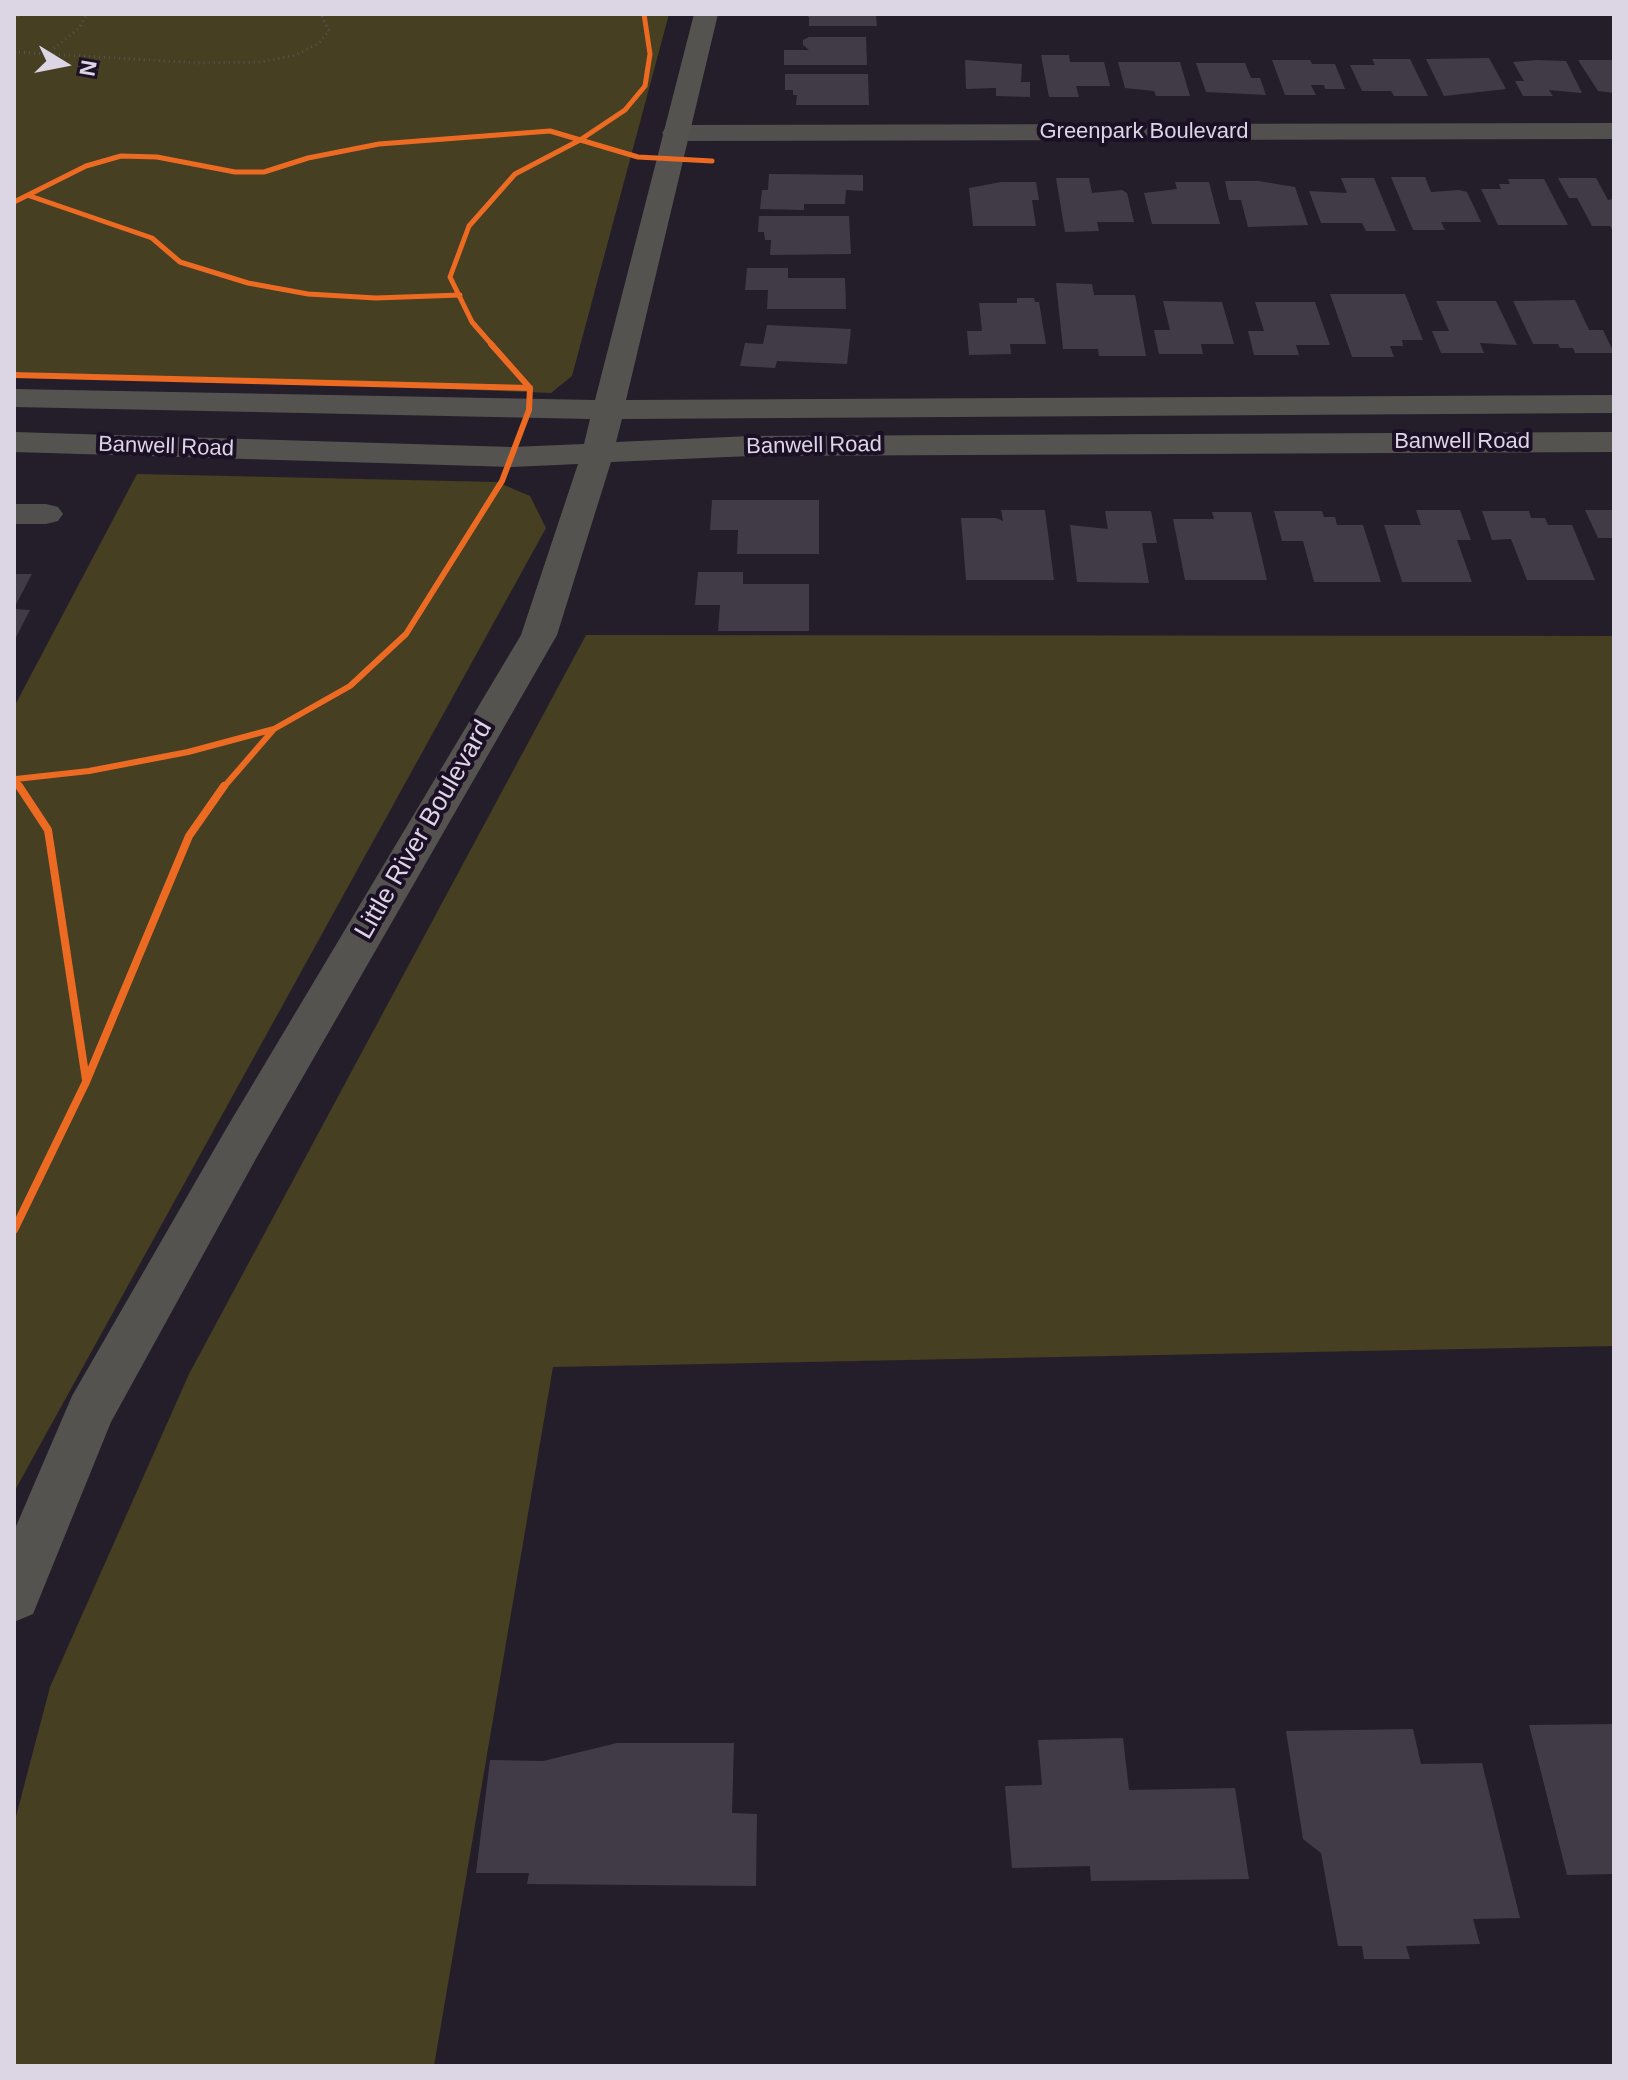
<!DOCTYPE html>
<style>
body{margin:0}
#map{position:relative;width:1628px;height:2080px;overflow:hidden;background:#241e2a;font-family:Arial,sans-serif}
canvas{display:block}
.frame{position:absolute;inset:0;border:16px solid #dcd5e4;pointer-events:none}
.north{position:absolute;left:24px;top:24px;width:80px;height:80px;-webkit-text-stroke:6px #1b1025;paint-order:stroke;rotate:100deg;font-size:22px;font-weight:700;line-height:32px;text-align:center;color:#dcd5e4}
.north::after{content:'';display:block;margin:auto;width:28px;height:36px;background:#dcd5e4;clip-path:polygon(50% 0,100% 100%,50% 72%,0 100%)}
</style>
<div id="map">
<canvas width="1628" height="2080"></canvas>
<div class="frame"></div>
<div class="north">N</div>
</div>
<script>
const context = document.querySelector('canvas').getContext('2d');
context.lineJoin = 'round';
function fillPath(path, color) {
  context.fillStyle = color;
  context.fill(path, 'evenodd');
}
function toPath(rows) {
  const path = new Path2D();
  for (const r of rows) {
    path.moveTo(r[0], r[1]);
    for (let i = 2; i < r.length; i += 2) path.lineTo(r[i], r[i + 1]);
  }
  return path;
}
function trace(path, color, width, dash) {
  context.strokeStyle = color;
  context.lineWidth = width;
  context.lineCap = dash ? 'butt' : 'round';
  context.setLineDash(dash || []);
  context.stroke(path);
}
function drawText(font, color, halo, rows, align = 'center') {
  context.font = font + ' Arial,sans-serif';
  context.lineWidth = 8;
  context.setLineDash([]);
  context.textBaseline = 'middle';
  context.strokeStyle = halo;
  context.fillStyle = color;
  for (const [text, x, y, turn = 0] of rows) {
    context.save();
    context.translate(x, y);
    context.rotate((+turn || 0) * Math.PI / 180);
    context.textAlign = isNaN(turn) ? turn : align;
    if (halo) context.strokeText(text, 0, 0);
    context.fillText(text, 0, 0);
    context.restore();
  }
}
fillPath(toPath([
 [14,14,669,14,572,376,551,393,14,372],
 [137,474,497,482,530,496,546,528,14,1492,14,707],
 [586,635,1614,636,1614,1346,553,1367,434,2066,14,2066,14,1824,50,1687,189,1374]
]), '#463f21');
fillPath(toPath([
 [804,14,876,14,877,26,809,26,809,17],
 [809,37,866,37,867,65,784,65,784,50,809,50,803,45,803,40],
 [1041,55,1069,55,1070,62,1104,62,1110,86,1076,86,1079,97,1049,97],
 [1489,58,1506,89,1444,96,1426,59],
 [1372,59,1410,59,1428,96,1394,96,1391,91,1362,91,1350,65,1375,65],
 [965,60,1022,64,1021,82,1030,82,1030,97,996,96,996,88,966,89],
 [1272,60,1310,60,1312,64,1335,64,1345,89,1325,89,1324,85,1311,85,1316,95,1285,95],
 [1537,60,1566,61,1582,93,1549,90,1553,96,1523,96,1515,81,1524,81,1513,62],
 [1578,60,1614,60,1614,93,1598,91],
 [1118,62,1180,62,1190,96,1156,96,1154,91,1125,88],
 [1196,63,1245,63,1251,78,1260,78,1266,95,1206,92],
 [785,74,868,74,869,105,796,105,797,95,793,95,793,90,785,90],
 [769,174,863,175,863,191,846,190,845,204,804,204,804,210,760,209,762,190,768,190],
 [1391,177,1425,177,1431,192,1459,190,1467,192,1481,222,1441,222,1445,230,1413,230],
 [1056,178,1089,178,1092,193,1122,190,1127,193,1134,222,1097,222,1099,231,1065,232],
 [1341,178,1374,178,1396,231,1366,231,1362,223,1321,223,1309,191,1347,193],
 [1558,178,1596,178,1608,200,1614,199,1614,233,1610,226,1592,226,1577,198,1569,198],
 [1508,179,1544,179,1568,225,1498,225,1481,189,1501,189,1499,184,1510,184],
 [1225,181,1259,181,1295,187,1308,225,1248,227,1241,200,1229,200],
 [1001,182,1036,182,1039,200,1032,200,1036,226,973,226,969,188],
 [1175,182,1209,182,1220,224,1152,224,1144,193,1177,189],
 [759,216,849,216,851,254,770,255,771,240,765,240,764,232,758,232],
 [747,268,788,268,788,278,845,278,846,309,767,309,768,290,745,290],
 [1056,283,1092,284,1094,295,1135,295,1146,356,1099,356,1098,349,1063,349],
 [1330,294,1405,294,1423,340,1402,340,1403,346,1390,346,1394,357,1352,357],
 [1017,298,1034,298,1035,302,1039,302,1046,344,1010,344,1011,354,969,355,967,331,982,331,979,303,1017,303],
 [1575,300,1589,330,1603,330,1614,353,1575,353,1573,348,1560,348,1558,344,1533,344,1513,301],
 [1163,301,1222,302,1234,344,1201,344,1203,354,1159,354,1154,330,1170,330],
 [1436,301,1496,301,1517,345,1480,343,1484,353,1441,353,1432,331,1449,331],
 [1255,302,1315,302,1330,345,1296,345,1299,355,1254,355,1248,331,1264,331],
 [767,325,851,329,847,364,777,361,775,368,740,366,745,343,763,344],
 [712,500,819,500,819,554,737,554,738,530,710,530],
 [1001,510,1045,510,1054,580,966,580,961,518,996,518,1003,521],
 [1416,510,1460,510,1471,540,1457,540,1472,582,1402,582,1384,525,1421,525],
 [1585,510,1614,510,1614,538,1598,538],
 [1105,511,1151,511,1157,543,1142,543,1149,583,1077,582,1070,525,1108,529],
 [1274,511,1322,511,1324,517,1335,517,1337,525,1363,525,1381,582,1314,582,1303,541,1282,541],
 [1482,511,1529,511,1531,518,1545,518,1548,525,1572,525,1595,580,1527,580,1511,539,1492,540],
 [1212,512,1251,512,1267,580,1185,580,1173,519,1214,519],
 [698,572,743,572,743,584,809,584,809,631,718,631,720,605,695,605],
 [14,574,32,574,14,608],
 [14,609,30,610,14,641],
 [1614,1724,1614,1874,1567,1875,1529,1725],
 [1413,1729,1421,1764,1482,1763,1520,1918,1473,1919,1480,1944,1406,1946,1410,1959,1364,1959,1362,1946,1338,1946,1321,1853,1303,1839,1286,1731],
 [1123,1738,1129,1790,1235,1788,1249,1879,1091,1881,1090,1866,1012,1868,1005,1786,1042,1785,1038,1740],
 [617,1743,734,1743,732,1813,757,1814,756,1886,527,1884,529,1873,476,1873,490,1760,543,1761]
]), '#413b47');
trace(toPath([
 [14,20,19,14],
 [14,52,200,63,259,62,293,56,318,44,329,31,321,14],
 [50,52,79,28,87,14]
]), '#575455', 3, [1, 4]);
fillPath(toPath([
 [1614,123,1614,139,675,141,666,139,662,133,666,127,675,125,1614,123],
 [14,504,46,504,58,507,63,514,58,521,46,524,14,524,14,504]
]), '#52504f');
fillPath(toPath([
 [694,14,718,14,626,400,1614,395,1614,413,622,419,616,442,751,436,1614,432,1614,452,751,456,611,462,557,635,258,1155,111,1422,33,1614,14,1622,14,1531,72,1396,226,1129,521,635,578,464,512,467,14,452,14,432,512,447,584,444,590,419,14,407,14,389,595,400,694,14]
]), '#55534f');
trace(toPath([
 [30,196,152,238,180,262,248,283,308,294,376,298,460,295],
 [14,202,86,166,121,156,157,157,235,172,264,172,308,158,379,144,550,131,638,157,712,161],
 [493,346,472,322,450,277,469,226,515,174,580,140,625,110,645,86,650,54,644,14]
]), '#ed6a23', 5);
trace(toPath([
 [14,375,530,388],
 [14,778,20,788],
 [16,779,89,771,188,752,274,729],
 [223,788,274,729,350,686,406,634,502,481,529,410,530,388,491,344]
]), '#ed6a23', 6);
trace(toPath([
 [19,786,48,830,86,1080],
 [14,1230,86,1082,189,836,224,786]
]), '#ed6a23', 8);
drawText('22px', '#dcd5e4', '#1b1025', [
 ["Greenpark Boulevard",1144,132],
 ["Banwell Road",1462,442],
 ["Banwell Road",814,446,-1],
 ["Banwell Road",166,447,2]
]);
drawText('26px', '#dcd5e4', '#1b1025', [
 ["Little River Boulevard",424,830,-60]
]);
</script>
